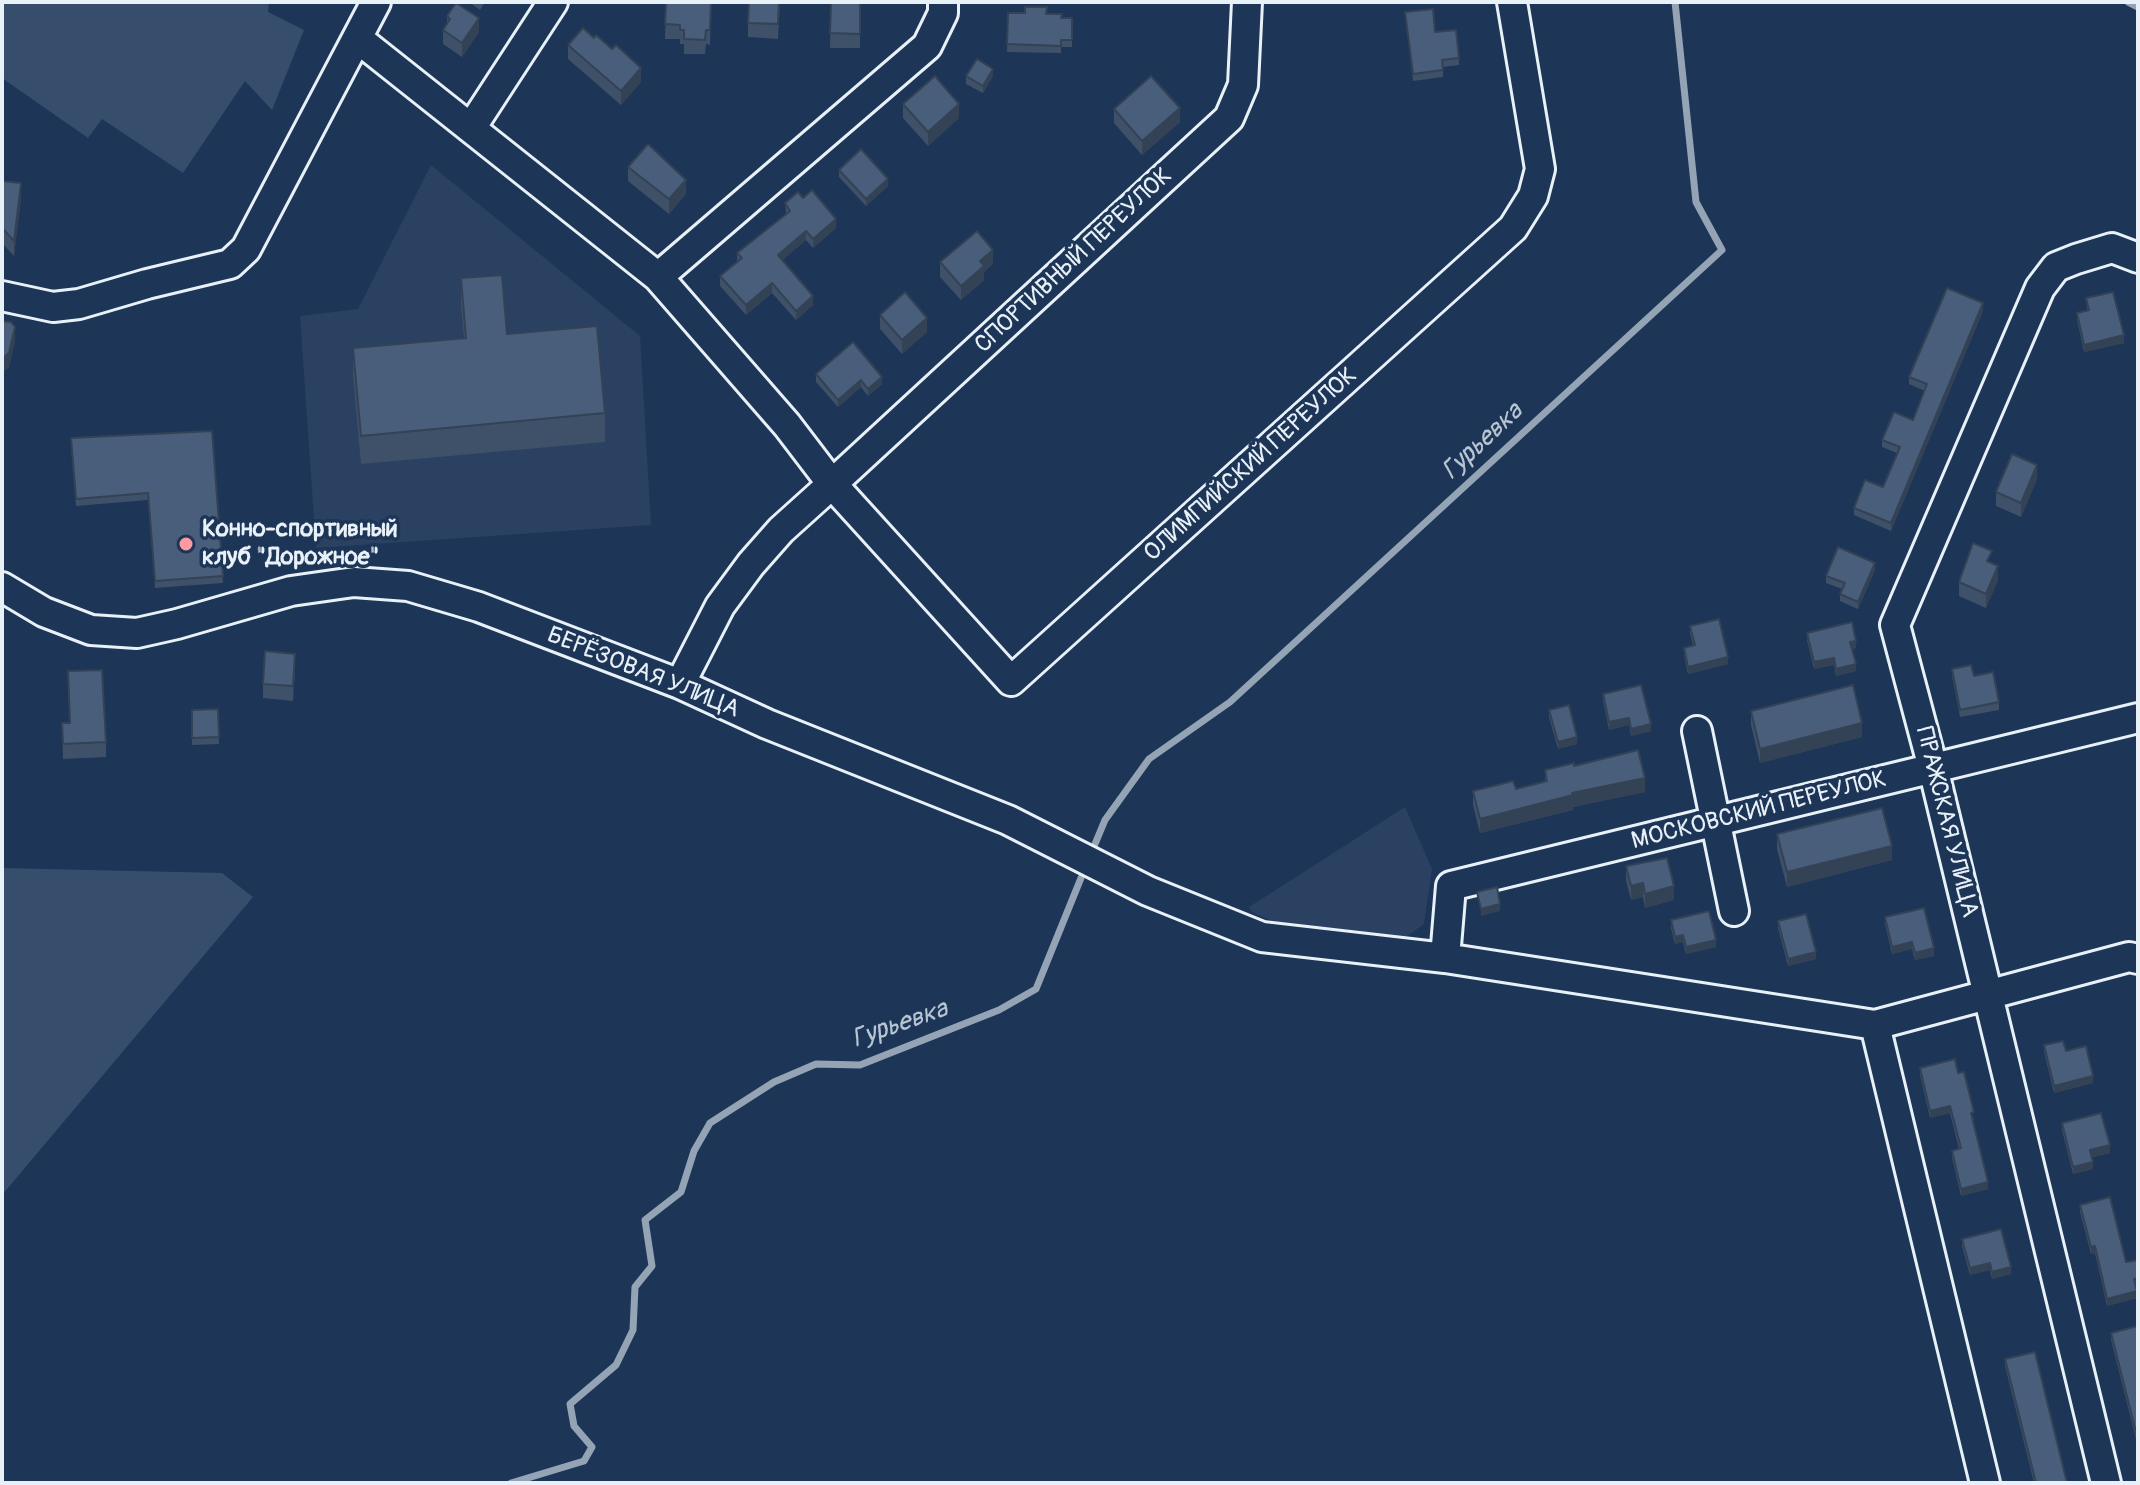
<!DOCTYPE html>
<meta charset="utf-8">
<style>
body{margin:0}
#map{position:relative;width:2140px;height:1485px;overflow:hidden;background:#1d3557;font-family:Pangolin,sans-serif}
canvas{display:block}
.frame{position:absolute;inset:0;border:4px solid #e8f1f8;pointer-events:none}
</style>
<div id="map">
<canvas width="2140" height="1485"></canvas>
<div class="frame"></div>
</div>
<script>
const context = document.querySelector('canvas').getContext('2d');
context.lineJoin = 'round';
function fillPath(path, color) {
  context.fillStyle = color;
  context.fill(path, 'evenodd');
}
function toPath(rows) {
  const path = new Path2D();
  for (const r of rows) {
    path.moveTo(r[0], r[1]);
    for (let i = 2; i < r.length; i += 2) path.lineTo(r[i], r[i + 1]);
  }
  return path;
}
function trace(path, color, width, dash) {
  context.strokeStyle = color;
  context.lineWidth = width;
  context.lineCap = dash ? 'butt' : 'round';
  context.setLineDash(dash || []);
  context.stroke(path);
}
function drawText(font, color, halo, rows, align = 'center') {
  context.font = font + ' Pangolin,sans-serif';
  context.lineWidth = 7;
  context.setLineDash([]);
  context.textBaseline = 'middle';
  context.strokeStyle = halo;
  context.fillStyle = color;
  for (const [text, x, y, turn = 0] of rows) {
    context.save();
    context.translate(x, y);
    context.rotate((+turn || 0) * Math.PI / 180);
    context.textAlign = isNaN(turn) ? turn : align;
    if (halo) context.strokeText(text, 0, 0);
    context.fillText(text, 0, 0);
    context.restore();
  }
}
fillPath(toPath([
 [431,165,640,336,651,525,316,548,300,316,358,309],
 [1405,807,1432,869,1424,924,1406,937,1272,921,1252,912,1249,907]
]), '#2a4162');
fillPath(toPath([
 [2,2,269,2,268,12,304,30,272,110,245,81,183,173,102,119,88,138,2,78],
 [2,868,222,873,253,897,2,1195]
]), '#374d6c');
trace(toPath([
 [2128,2,2138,7],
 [1095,844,1105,820,1149,759,1230,702,1722,250,1696,202,1675,2],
 [511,1483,584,1461,592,1447,574,1426,570,1404,616,1365,633,1330,635,1287,652,1266,645,1220,681,1192,694,1151,710,1123,774,1082,816,1064,860,1065,999,1010,1036,989,1081,878]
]), '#95a4b5', 7);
const minor = toPath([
 [1247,2,1243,85,1229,118,832,484,1011,681,1513,228,1533,196,1540,169,1512,2],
 [357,38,658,277,787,425,832,484,781,530,751,564,720,606,680,684],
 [471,128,553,2],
 [658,277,927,46,943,13,943,2],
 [2,296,53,307,79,304,147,284,230,264,246,249,376,2],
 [2,587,44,612,91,630,137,633,177,624,291,591,354,582,408,586,479,607,680,684,767,724,1008,820,1148,891,1262,937,1445,958,1875,1025,2129,957,2138,959],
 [1697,731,1734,911],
 [1445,958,1451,886,2138,718],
 [1875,1025,1985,1483],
 [2106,1483,1933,768,1895,625,2040,288,2056,267,2076,259,2112,248,2138,258]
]);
trace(minor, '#e8f1f8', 34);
trace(minor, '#1d3557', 28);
fillPath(toPath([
 [469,2,485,2,480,10],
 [666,2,711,2,710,45,706,44,705,54,684,54,684,44,680,44,680,39,665,39],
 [780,2,778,39,748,37,748,23],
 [831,2,860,2,860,48,830,48],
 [1405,12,1435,32,1459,58,1459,65,1443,67,1443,77,1413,81],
 [1008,13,1046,14,1061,18,1072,18,1072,47,1061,47,1061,53,1007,52],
 [447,16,479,32,462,57,443,44,443,30,447,24],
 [568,45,641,82,621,105,568,59],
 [966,76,993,76,983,93,966,84],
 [903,104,959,118,928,146,903,118],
 [1114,109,1180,122,1142,155,1114,123],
 [628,167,686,194,669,214,628,181],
 [839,170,888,186,866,206,839,177],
 [2,181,21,198,14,256,2,243],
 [803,198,836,228,813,248,806,240,782,260,813,305,796,320,772,293,746,315,720,286,720,276,737,262,737,253,786,214,785,203],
 [940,262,993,264,984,272,984,280,961,300,940,277],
 [461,278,507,334,605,413,605,442,361,464,353,376,353,348,464,338,461,306],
 [2086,298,2124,343,2084,352,2077,320,2077,313,2087,310],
 [1983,311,1891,531,1854,515,1854,508,1883,487,1897,453,1882,447,1882,440,1913,420,1925,391,1909,384,1909,377],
 [880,315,927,332,902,354,880,329],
 [816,374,882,384,868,396,861,387,838,407,816,382],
 [212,431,223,583,155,588,148,500,76,506,71,445],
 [2037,479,2021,517,1996,506,1996,492],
 [1992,563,1998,580,1986,608,1959,596,1959,582],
 [1875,570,1858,609,1840,601,1840,594,1842,589,1826,583,1826,576],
 [1690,626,1728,664,1688,674,1684,655,1684,648,1693,645,1690,633],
 [1807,633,1856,648,1852,649,1856,671,1836,676,1834,665,1814,669,1807,640],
 [295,668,293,701,263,698,263,684],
 [1952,669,1999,702,1999,710,1960,717,1952,676],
 [68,671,106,742,106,757,63,759,62,723,70,723],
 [1603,694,1651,731,1631,736,1629,725,1609,730,1603,701],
 [218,709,219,744,192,745,192,710],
 [1549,710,1577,744,1558,749,1549,717],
 [1751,711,1862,737,1760,763,1751,725],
 [1574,766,1645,792,1573,807,1573,810,1480,833,1473,805,1473,791,1516,789,1545,782,1545,770],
 [1777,834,1892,860,1787,887,1777,849],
 [1626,866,1674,900,1645,908,1643,897,1631,900,1626,880],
 [1885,917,1934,956,1915,960,1912,949,1892,954,1885,924],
 [1671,920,1716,947,1686,954,1683,942,1675,944,1671,928],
 [1778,921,1816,959,1788,966,1778,928],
 [2044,1045,2066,1051,2093,1083,2054,1093,2044,1052],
 [1920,1068,1958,1073,1974,1120,1972,1120,1988,1189,1961,1196,1952,1158,1952,1151,1959,1149,1950,1113,1930,1118,1920,1075],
 [2062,1123,2110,1153,2092,1157,2093,1169,2073,1174,2062,1130],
 [2080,1205,2126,1262,2138,1260,2138,1285,2136,1286,2137,1298,2107,1306,2095,1253,2091,1254,2080,1212],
 [1962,1239,2011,1274,1992,1279,1990,1270,1970,1275,1962,1246],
 [2138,1326,2138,1447,2111,1340,2111,1333],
 [2005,1359,2067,1483,2034,1483,2005,1366]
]), '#3f5169');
fillPath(toPath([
 [479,18,479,32,462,57,462,43],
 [641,68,641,82,621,105,621,91],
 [993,69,993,76,983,93,983,86],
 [959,104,959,118,928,146,928,132],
 [1180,108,1180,122,1142,155,1142,141],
 [888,179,888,186,866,206,866,199],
 [686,180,686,194,669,214,669,199],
 [21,183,21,198,14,256,14,241],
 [836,219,836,228,813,248,813,239],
 [806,231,806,240,778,264,778,255],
 [993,250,993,264,984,272,984,280,961,300,961,286,980,261],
 [772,283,772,293,746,315,746,305],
 [813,296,813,305,796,320,796,311],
 [1983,303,1983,311,1891,531,1891,523],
 [927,318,927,332,902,354,902,340],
 [15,327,15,342,9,368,3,372,3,358],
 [2124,335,2124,343,2084,352,2084,345],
 [882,377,882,384,868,396,868,389],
 [861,380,861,387,838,407,838,400],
 [2037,465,2037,479,2021,517,2021,503],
 [1875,563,1875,570,1858,609,1858,602],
 [1998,566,1998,580,1986,608,1986,594],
 [1856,641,1856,648,1850,649,1850,642],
 [295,654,295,668,293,701,293,686],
 [1728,657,1728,664,1688,674,1688,667],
 [1834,658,1834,665,1814,669,1814,662],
 [1856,664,1856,671,1836,676,1836,669],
 [1629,718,1629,725,1609,730,1609,722],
 [1862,723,1862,737,1760,763,1760,749],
 [1651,724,1651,731,1631,736,1631,729],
 [1577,737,1577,744,1558,749,1558,742],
 [1645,778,1645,792,1573,807,1573,810,1480,833,1480,819,1572,793],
 [1892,846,1892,860,1787,887,1787,872],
 [1643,883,1643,897,1631,900,1631,886],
 [1674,886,1674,900,1645,908,1645,894],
 [1500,904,1500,911,1481,916,1481,909],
 [1683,935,1683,942,1675,944,1675,937],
 [1716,940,1716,947,1686,954,1686,947],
 [1912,942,1912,949,1892,954,1892,947],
 [1934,948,1934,956,1915,960,1915,953],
 [1816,952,1816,959,1788,966,1788,959],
 [2093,1076,2093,1083,2054,1093,2054,1086],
 [1950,1106,1950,1113,1930,1118,1930,1111],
 [2110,1145,2110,1153,2090,1158,2090,1150],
 [2093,1162,2093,1169,2073,1174,2073,1167],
 [1988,1182,1988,1189,1961,1196,1961,1189],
 [2095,1246,2095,1253,2091,1254,2091,1247],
 [1990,1263,1990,1270,1970,1275,1970,1268],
 [2011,1267,2011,1274,1992,1279,1992,1272],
 [2137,1291,2137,1298,2107,1306,2107,1299]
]), '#334255');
const building = toPath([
 [666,2,711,2,710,30,706,30,705,40,684,39,684,30,680,30,680,25,665,24,666,2],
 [749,2,779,2,778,24,748,23,749,2],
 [831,2,860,2,860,34,830,33,831,2],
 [456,3,479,18,462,43,443,30,450,19,447,16,456,3],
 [1025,7,1047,7,1046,14,1062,14,1061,18,1072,18,1072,40,1061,40,1061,46,1007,44,1008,13,1025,13,1025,7],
 [1433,9,1435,32,1456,30,1459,58,1442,60,1443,70,1413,74,1405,12,1433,9],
 [583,28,594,38,596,35,612,49,616,45,641,68,621,91,568,45,583,28],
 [977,59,993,69,983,86,966,76,977,59],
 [935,76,959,104,928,132,903,104,935,76],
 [1151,76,1180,108,1142,141,1114,109,1151,76],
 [648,144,686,180,669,199,628,167,648,144],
 [861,149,888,179,866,199,839,170,861,149],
 [2,181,21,183,14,241,2,228,2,181],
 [812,190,836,219,813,239,806,231,778,255,813,296,796,311,772,283,746,305,720,276,742,258,737,253,790,211,785,203,798,192,803,198,812,190],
 [977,231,993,250,980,261,984,266,961,286,940,262,977,231],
 [502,275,507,334,597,326,605,413,361,436,353,348,466,338,461,278,502,275],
 [1947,288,1983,303,1891,523,1854,508,1865,480,1883,487,1900,447,1882,440,1894,412,1913,420,1927,384,1909,377,1947,288],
 [905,292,927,318,902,340,880,315,905,292],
 [2113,292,2124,335,2084,345,2077,313,2089,310,2086,298,2113,292],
 [2,321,11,322,15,327,9,353,3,358,2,321],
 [853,342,882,377,868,389,861,380,838,400,816,374,853,342],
 [212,431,223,576,155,581,148,493,76,499,71,438,212,431],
 [2012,454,2037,465,2021,503,1996,492,2012,454],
 [1973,543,1992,551,1987,561,1998,566,1986,594,1959,582,1973,543],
 [1838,547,1875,563,1858,602,1840,594,1845,583,1826,576,1838,547],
 [1719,619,1728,657,1688,667,1684,648,1695,645,1690,626,1719,619],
 [1852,622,1856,641,1850,642,1856,664,1836,669,1834,658,1814,662,1807,633,1852,622],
 [265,651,295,654,293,686,263,684,265,651],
 [1971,665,1974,676,1993,672,1999,702,1960,710,1952,669,1971,665],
 [102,670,106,742,63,744,62,723,70,723,68,671,102,670],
 [1641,685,1651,724,1631,729,1629,718,1609,722,1603,694,1641,685],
 [1853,685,1862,723,1760,749,1751,711,1853,685],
 [1569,705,1577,737,1558,742,1549,710,1569,705],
 [218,709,219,737,192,738,192,710,218,709],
 [1638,750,1645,778,1572,793,1573,795,1480,819,1473,791,1513,781,1516,789,1547,781,1545,770,1574,763,1574,766,1638,750],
 [1882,808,1892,846,1787,872,1777,834,1882,808],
 [1667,858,1674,886,1645,894,1643,883,1631,886,1626,866,1667,858],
 [1497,887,1500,904,1481,909,1477,892,1497,887],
 [1924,908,1934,948,1915,953,1912,942,1892,947,1885,917,1924,908],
 [1709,911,1716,940,1686,947,1683,935,1675,937,1671,920,1709,911],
 [1806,914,1816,952,1788,959,1778,921,1806,914],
 [2063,1041,2066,1051,2086,1046,2093,1076,2054,1086,2044,1045,2063,1041],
 [1955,1059,1958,1073,1964,1072,1974,1112,1971,1113,1988,1182,1961,1189,1952,1151,1961,1148,1950,1106,1930,1111,1920,1068,1955,1059],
 [2101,1113,2110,1145,2090,1150,2093,1162,2073,1167,2062,1123,2101,1113],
 [2110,1197,2126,1262,2138,1260,2138,1278,2134,1279,2137,1291,2107,1299,2095,1246,2091,1247,2080,1205,2110,1197],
 [2001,1229,2011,1267,1992,1272,1990,1263,1970,1268,1962,1239,2001,1229],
 [2138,1326,2138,1440,2111,1333,2138,1326],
 [2035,1352,2067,1483,2036,1483,2005,1359,2035,1352]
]);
fillPath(building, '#495e7a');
trace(building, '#334255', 2);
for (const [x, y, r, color] of [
 [186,544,8,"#ff9aa2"]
]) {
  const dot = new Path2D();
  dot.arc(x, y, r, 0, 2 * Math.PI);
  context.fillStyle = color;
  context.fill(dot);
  trace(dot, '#1d3557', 3);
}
drawText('24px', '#e8f1f8', '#1d3557', [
 ["СПОРТИВНЫЙ ПЕРЕУЛОК",1074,261,-43],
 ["ОЛИМПИЙСКИЙ ПЕРЕУЛОК",1251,465,-42],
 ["БЕРЁЗОВАЯ УЛИЦА",643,673,22],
 ["МОСКОВСКИЙ ПЕРЕУЛОК",1759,811,-14],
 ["ПРАЖСКАЯ УЛИЦА",1946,822,76]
]);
drawText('bold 24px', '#e8f1f8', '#1d3557', [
 ["Конно-спортивный",202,530],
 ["клуб \"Дорожное\"",202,558]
], 'left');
drawText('italic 26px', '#b7c4d1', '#1d3557', [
 ["Гурьевка",1483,442,-43],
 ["Гурьевка",900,1025,-19]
]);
</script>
